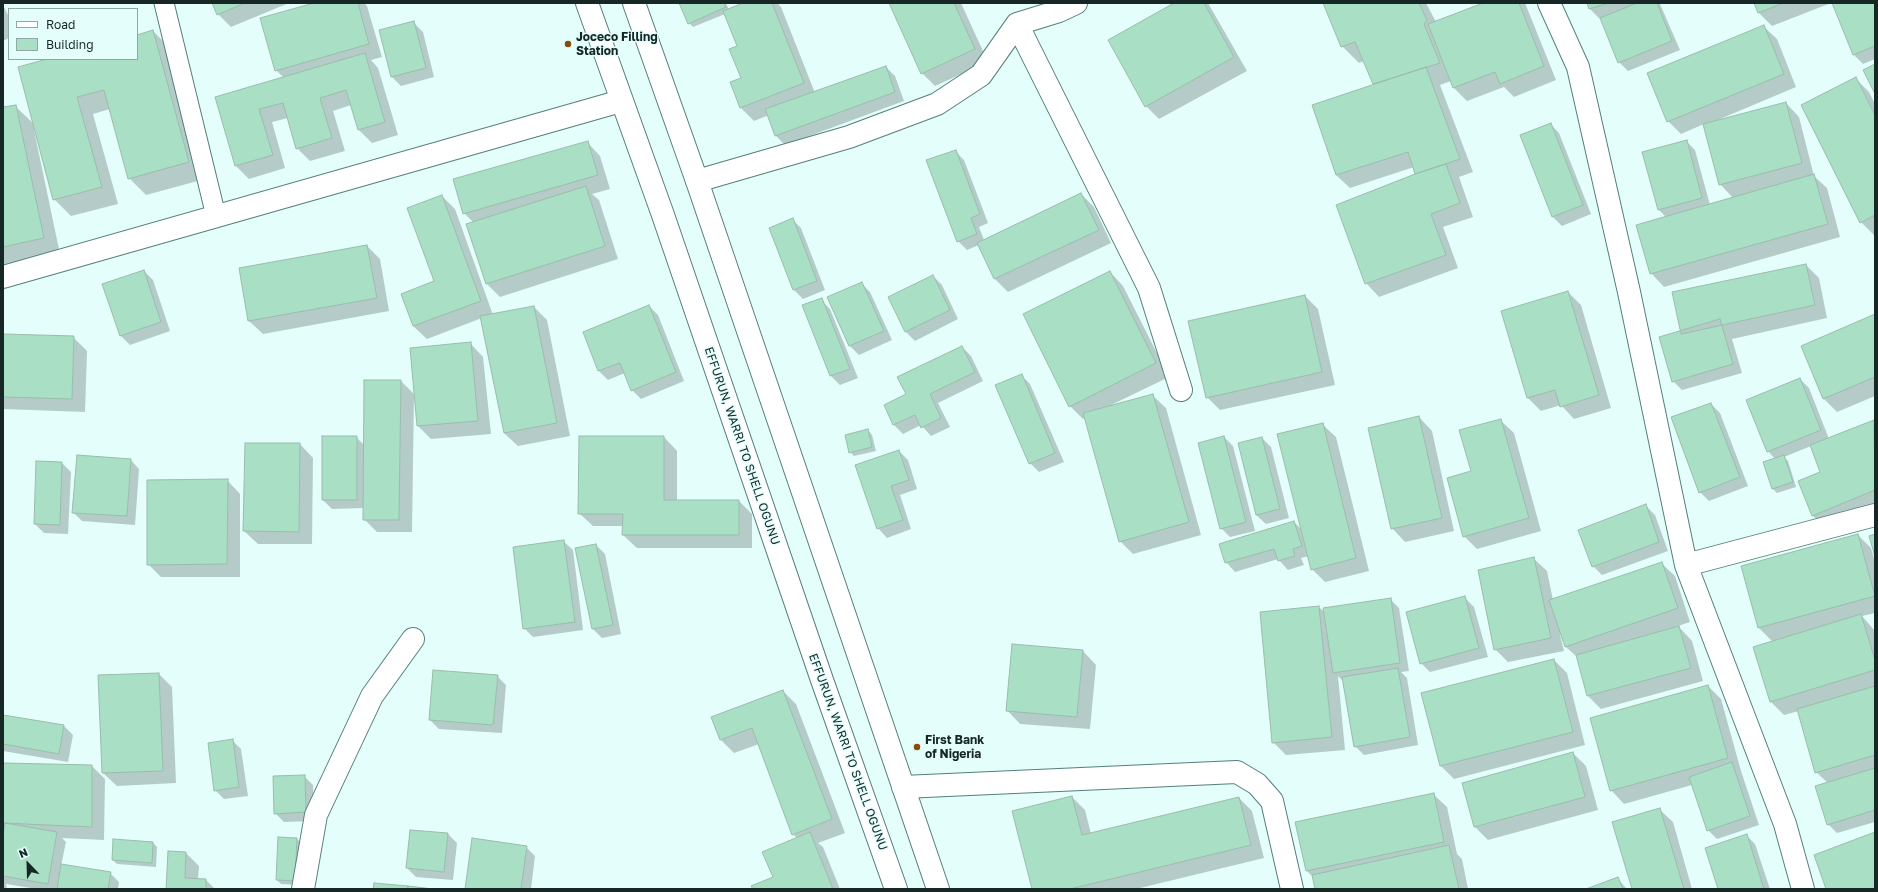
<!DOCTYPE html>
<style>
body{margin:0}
#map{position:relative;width:1878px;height:892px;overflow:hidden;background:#e3fefb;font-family:"Golos Text",sans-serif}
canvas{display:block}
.frame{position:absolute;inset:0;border:4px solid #162726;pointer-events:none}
.legend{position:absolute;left:8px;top:8px;width:130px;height:52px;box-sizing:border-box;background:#e3fefb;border:1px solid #91a8a6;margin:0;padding:5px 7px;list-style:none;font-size:12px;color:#162726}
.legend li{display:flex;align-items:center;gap:8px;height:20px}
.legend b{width:20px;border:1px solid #91a8a6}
.north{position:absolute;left:8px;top:844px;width:40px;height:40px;-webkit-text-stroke:3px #e3fefb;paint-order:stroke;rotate:337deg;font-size:11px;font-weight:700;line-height:16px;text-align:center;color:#162726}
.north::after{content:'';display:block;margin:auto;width:14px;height:18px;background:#162726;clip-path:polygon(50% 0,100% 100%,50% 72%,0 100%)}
</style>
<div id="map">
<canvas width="1878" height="892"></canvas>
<div class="frame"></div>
<ul class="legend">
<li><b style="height:5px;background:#fff"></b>Road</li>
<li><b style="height:11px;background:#a9dfc4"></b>Building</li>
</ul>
<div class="north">N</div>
</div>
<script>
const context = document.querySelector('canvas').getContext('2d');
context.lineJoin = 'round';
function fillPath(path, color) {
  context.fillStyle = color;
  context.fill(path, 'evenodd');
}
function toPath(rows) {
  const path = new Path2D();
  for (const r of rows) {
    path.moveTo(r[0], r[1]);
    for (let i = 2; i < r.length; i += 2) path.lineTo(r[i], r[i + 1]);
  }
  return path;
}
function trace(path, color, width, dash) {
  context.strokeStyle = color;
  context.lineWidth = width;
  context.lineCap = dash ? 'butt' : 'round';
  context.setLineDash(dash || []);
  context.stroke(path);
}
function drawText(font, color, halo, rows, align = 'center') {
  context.font = font + ' "Golos Text",sans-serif';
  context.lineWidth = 3;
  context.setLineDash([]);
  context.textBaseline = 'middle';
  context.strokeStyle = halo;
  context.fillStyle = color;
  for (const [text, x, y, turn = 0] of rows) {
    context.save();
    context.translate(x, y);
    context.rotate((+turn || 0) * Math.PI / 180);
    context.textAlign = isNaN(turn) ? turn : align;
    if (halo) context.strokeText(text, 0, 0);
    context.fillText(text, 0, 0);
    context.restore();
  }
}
fillPath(toPath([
 [213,3,289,3,231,27,218,14],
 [318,3,364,3,367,6,382,57,371,60,378,68,398,135,372,143,359,130,351,105,333,111,345,151,310,161,297,148,288,118,272,122,285,168,249,179,236,166,216,98,284,78,276,70],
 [681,3,726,3,729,10,746,3,777,3,781,7,815,93,886,67,895,76,904,101,785,145,776,136,769,115,754,121,741,108,742,79,738,46,725,14,693,27,689,23],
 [890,3,961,3,988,62,935,86,922,73],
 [1176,3,1208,3,1247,71,1159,119,1146,106],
 [1324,3,1426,3,1436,22,1486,3,1525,3,1556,80,1514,97,1504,87,1467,101,1454,88,1451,81,1440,85,1473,172,1459,177,1473,217,1443,227,1458,268,1379,297,1366,283,1416,175,1414,167,1350,188,1336,175,1313,105,1375,85,1364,61,1359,63,1342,46],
 [1588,3,1663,3,1660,4,1680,50,1628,71,1619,62,1602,21,1590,9],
 [1755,3,1831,3,1772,26,1759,13],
 [1833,3,1875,3,1875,59,1863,64,1854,55],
 [3,5,9,17,9,38,3,41],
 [414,23,423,32,434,77,401,86,392,77,380,31],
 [1763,26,1777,39,1796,87,1713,122,1786,103,1799,117,1814,176,1827,188,1840,237,1664,287,1651,273,1666,217,1658,209,1686,141,1695,150,1710,205,1733,198,1720,184,1704,124,1681,134,1668,121],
 [153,31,170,48,205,179,146,195,129,178,110,109,93,114,118,204,71,216,54,199,35,130,34,130,60,254,3,267,3,108,15,106,34,124,51,59,137,59,137,36],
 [1856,79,1869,92,1875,104,1874,235,1861,222],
 [1550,124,1559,133,1591,214,1562,226,1553,217,1521,136],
 [587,142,600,156,610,189,592,194,599,200,618,259,500,297,487,284,474,223,464,213],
 [955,151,964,160,988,223,979,227,984,240,1081,194,1094,207,1111,243,1008,292,995,279,979,245,967,250,958,241],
 [442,196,455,209,493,315,534,307,547,320,570,436,518,446,504,433,482,318,427,339,413,326,436,282],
 [792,219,801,228,825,290,803,299,794,290,770,228],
 [367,246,380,259,389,311,263,334,249,321,240,269],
 [1806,265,1819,278,1827,318,1732,339,1742,373,1682,390,1673,381,1681,331],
 [144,271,153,280,170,331,130,345,121,336,103,285],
 [1110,272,1123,286,1169,377,1111,405,1152,395,1166,408,1201,535,1133,554,1120,541,1085,418,1083,419,1070,406],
 [933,276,942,285,958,319,915,341,906,332,889,297],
 [861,283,870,292,892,340,859,355,850,346,828,298],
 [1568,292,1581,305,1611,408,1574,419,1561,405,1541,411,1528,398,1502,312],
 [1305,296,1318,309,1335,385,1220,410,1207,397],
 [821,300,830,309,858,378,840,385,831,376],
 [649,306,658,315,684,381,641,399,632,390,625,373,608,380,599,371,584,332],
 [1875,315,1875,396,1837,412,1824,399,1802,347],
 [3,335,73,337,87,351,85,412,3,409],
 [470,343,483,357,491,434,431,439,418,426,411,349],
 [962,347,971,356,983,381,938,403,950,427,931,436,921,425,903,434,894,425,885,406,907,395],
 [1021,375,1030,384,1064,462,1039,472,1030,463],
 [1800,379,1809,388,1829,439,1875,422,1875,508,1826,528,1812,515,1822,472,1811,446,1784,457,1788,461,1796,487,1777,493,1773,489,1764,462,1775,459,1768,451],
 [401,381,414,394,412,532,377,532,364,519,364,508,332,509,323,500,356,437,364,445],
 [1711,404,1720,413,1748,486,1709,501,1700,492],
 [1419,417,1432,431,1454,531,1405,542,1392,528],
 [1500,420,1514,433,1541,531,1477,549,1464,536,1472,472],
 [1322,424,1336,437,1369,571,1325,582,1312,569,1309,556,1301,558,1304,565,1288,570,1278,559,1235,572,1226,562,1294,522,1302,530],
 [868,430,872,435,876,451,854,456,850,452],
 [664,437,677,451,677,501,739,501,752,514,752,548,637,548,623,535,624,526,593,526,579,513],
 [1224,437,1233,446,1255,531,1230,537,1221,528],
 [1262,438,1271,447,1289,518,1266,524,1256,515],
 [300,444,313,458,312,544,258,544,244,531],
 [899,451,908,460,917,489,900,495,911,529,887,538,878,528],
 [130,459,139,469,135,525,82,521,73,512],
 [62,463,71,472,68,534,44,533,35,524],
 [227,480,240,494,240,577,161,577,148,564],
 [1646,506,1655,515,1668,551,1602,575,1593,566],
 [1858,535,1871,548,1875,562,1875,613,1862,616,1875,631,1875,822,1837,833,1828,824,1828,783,1816,772,1799,711,1784,715,1771,702,1754,648,1773,642,1758,627],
 [563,541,573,550,583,630,533,637,524,628],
 [596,545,605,554,621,634,602,638,593,629,576,549],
 [1533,558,1547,571,1553,600,1661,563,1675,576,1690,622,1678,626,1692,641,1703,681,1601,709,1588,696,1578,658,1566,647,1562,634,1560,635,1564,651,1508,662,1495,649],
 [1465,598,1474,607,1488,657,1430,672,1421,663],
 [1390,599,1399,608,1409,671,1401,672,1407,678,1418,745,1364,755,1355,746,1343,681,1338,676,1345,750,1286,755,1273,742,1261,613,1319,607,1324,612],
 [1083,651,1096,665,1090,729,1020,724,1007,710],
 [1554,660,1567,673,1585,745,1454,779,1441,766],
 [159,674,172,687,176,783,117,786,103,773,99,676],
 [497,676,506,685,502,733,439,729,430,720],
 [1708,686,1721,699,1741,771,1759,825,1717,839,1708,830,1692,785,1624,804,1611,790],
 [783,691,796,704,845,833,818,843,823,847,840,889,754,889,774,877,798,839,793,834,759,744,734,753,721,740],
 [3,716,64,726,73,735,68,762,3,751],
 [232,740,241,749,248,796,224,799,215,790],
 [1573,753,1586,766,1598,810,1488,840,1475,827,1463,783],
 [3,764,92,766,105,779,104,840,62,838,66,842,61,866,110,873,119,882,118,889,37,889,6,884,7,889,3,889],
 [304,776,313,785,314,821,284,822,275,813],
 [1433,794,1447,807,1457,854,1462,859,1468,889,1316,889,1314,878,1307,871,1296,823],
 [1072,797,1085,810,1091,834,1239,798,1252,811,1264,858,1136,889,1033,889],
 [1659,809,1673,822,1692,889,1633,889],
 [410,831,448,834,457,843,453,880,416,877,407,868],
 [1746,835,1755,844,1770,889,1719,889],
 [279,838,297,839,301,843,299,885,281,884,277,880],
 [153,843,157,847,156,867,117,864,113,860],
 [526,847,535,856,531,889,466,889],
 [186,853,199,866,198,879,206,880,215,889,167,889],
 [1617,878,1627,889,1589,889]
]), '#0003');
const building = toPath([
 [212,3,245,3,217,15,212,3],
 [314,3,358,3,369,44,275,71,260,18,314,3],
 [679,3,724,3,726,7,688,24,679,3],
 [743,3,772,3,804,83,740,108,730,82,741,78,729,49,737,46,723,11,743,3],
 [889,3,954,3,975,49,921,74,889,3],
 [1174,3,1204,3,1234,57,1145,107,1108,40,1174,3],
 [1323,3,1419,3,1427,20,1424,24,1440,63,1373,84,1355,42,1341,47,1323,3],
 [1483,3,1519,3,1544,66,1500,84,1495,72,1453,88,1428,24,1483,3],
 [1587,3,1609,3,1589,9,1587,3],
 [1637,3,1657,3,1672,41,1618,63,1600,18,1637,3],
 [1754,3,1784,3,1758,13,1754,3],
 [1832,3,1875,3,1875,46,1853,55,1832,3],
 [414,21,426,68,391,77,379,30,414,21],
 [1764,25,1784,74,1667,122,1647,73,1764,25],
 [153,30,189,162,128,179,104,90,77,97,102,187,53,200,18,67,47,59,137,59,137,35,153,30],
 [365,53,385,122,358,130,346,90,320,98,332,138,296,149,283,103,259,109,273,155,235,166,215,97,365,53],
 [1875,64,1875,94,1863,70,1875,64],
 [886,66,895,92,775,136,765,109,886,66],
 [1426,67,1460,159,1415,174,1408,152,1336,175,1312,105,1426,67],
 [1856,77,1875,115,1875,215,1860,223,1801,105,1856,77],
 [1786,102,1802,163,1719,185,1703,124,1786,102],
 [16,105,44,238,3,247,3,107,16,105],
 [1551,123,1583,205,1552,217,1520,135,1551,123],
 [1687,140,1702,198,1658,210,1642,152,1687,140],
 [588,141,598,175,463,214,453,179,588,141],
 [956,150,980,214,971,218,977,234,957,242,926,160,956,150],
 [1446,164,1460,203,1431,214,1446,255,1365,284,1336,205,1415,174,1446,164],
 [1814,174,1828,224,1650,274,1636,225,1814,174],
 [586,186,605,246,486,284,466,224,586,186],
 [1081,193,1099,230,994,279,977,243,1081,193],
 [442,195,481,301,413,326,401,294,434,281,407,208,442,195],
 [793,218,817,281,793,290,769,228,793,218],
 [367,245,377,298,248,321,239,268,367,245],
 [1806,264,1815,305,1681,334,1672,292,1806,264],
 [144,270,161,322,120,336,102,284,144,270],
 [1110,271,1156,363,1069,407,1023,314,1110,271],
 [933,275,950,310,905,332,888,297,933,275],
 [862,282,884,331,849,346,827,297,862,282],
 [1568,291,1599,395,1560,407,1555,390,1527,398,1501,311,1568,291],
 [1305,295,1322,372,1206,398,1188,321,1305,295],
 [822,298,850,369,830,376,802,305,822,298],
 [649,305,676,372,631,391,620,363,598,371,583,332,649,305],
 [534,306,557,423,504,433,480,316,534,306],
 [1875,314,1875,377,1823,399,1801,346,1875,314],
 [1720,319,1733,364,1672,382,1659,337,1720,319],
 [3,334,74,336,72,399,3,397,3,334],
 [471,342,478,421,417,426,410,348,471,342],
 [962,346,975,372,930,394,941,418,921,428,915,415,893,425,884,405,906,394,897,377,962,346],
 [1022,374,1055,453,1029,464,995,385,1022,374],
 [1800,378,1821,430,1767,452,1746,400,1800,378],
 [364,380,401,380,399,520,363,520,364,380],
 [1153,394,1189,522,1119,542,1083,413,1153,394],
 [1711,403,1740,477,1699,493,1671,417,1711,403],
 [1419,416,1442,518,1391,529,1368,428,1419,416],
 [1501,419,1529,518,1463,537,1447,478,1471,471,1459,430,1501,419],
 [1874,420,1875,490,1812,516,1798,481,1820,472,1810,445,1874,420],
 [1323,423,1356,558,1311,570,1277,434,1323,423],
 [868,429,872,447,849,453,845,435,868,429],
 [322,436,357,436,357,500,322,500,322,436],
 [579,436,664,436,664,500,739,500,739,535,622,535,623,514,578,514,579,436],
 [1224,436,1246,522,1220,529,1198,443,1224,436],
 [1262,437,1280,509,1256,515,1238,443,1262,437],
 [245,443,300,443,299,532,243,531,245,443],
 [899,450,909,480,891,486,903,520,877,529,855,465,899,450],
 [77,455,131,459,127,516,72,513,77,455],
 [1784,455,1793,482,1772,489,1763,462,1784,455],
 [36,461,62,462,60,525,34,524,36,461],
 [228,479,227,564,147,565,147,480,228,479],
 [1646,504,1659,542,1592,567,1578,530,1646,504],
 [1294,521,1302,546,1293,549,1295,556,1278,561,1274,549,1225,563,1219,544,1294,521],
 [1858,534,1875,596,1758,628,1741,566,1858,534],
 [1875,534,1875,557,1869,536,1875,534],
 [564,540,575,622,523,629,513,547,564,540],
 [596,544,613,625,592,629,575,548,596,544],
 [1534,557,1551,638,1494,650,1478,570,1534,557],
 [1662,562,1678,608,1565,647,1549,600,1662,562],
 [1465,596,1479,648,1420,664,1406,612,1465,596],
 [1391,598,1400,663,1333,673,1323,608,1391,598],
 [1319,606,1332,737,1272,743,1260,612,1319,606],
 [1861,614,1875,660,1875,670,1770,702,1753,647,1861,614],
 [1679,626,1691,668,1587,696,1576,655,1679,626],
 [1012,644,1083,650,1077,717,1006,711,1012,644],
 [1554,659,1573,732,1440,766,1421,693,1554,659],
 [1398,668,1410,737,1354,747,1342,677,1398,668],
 [433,670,498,675,493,725,429,720,433,670],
 [159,673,163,771,102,773,98,675,159,673],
 [1708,685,1728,758,1610,791,1590,718,1708,685],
 [1875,686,1875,755,1815,773,1797,709,1875,686],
 [783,690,832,819,792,835,752,728,720,740,711,717,783,690],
 [3,715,64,725,59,754,3,744,3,715],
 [233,739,239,787,214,791,208,743,233,739],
 [1573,752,1585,797,1474,827,1462,783,1573,752],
 [1732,762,1750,816,1707,831,1689,777,1732,762],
 [3,763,92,765,92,827,3,823,3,763],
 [1875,768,1875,810,1827,825,1815,786,1875,768],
 [305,775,306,812,274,814,273,776,305,775],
 [1434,793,1444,842,1306,871,1295,822,1434,793],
 [1072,796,1082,835,1239,797,1251,845,1070,889,1032,889,1012,811,1072,796],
 [1660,808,1684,889,1632,889,1612,822,1660,808],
 [5,823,57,832,48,884,3,876,3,836,5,823],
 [410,830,448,833,444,872,406,868,410,830],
 [810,832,833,889,753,889,751,886,773,877,762,852,810,832],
 [1875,832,1875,889,1826,889,1814,855,1875,832],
 [1747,834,1764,889,1718,889,1705,848,1747,834],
 [278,837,297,838,295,881,276,880,278,837],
 [472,838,527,846,521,889,465,889,472,838],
 [113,839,153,842,152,863,112,860,113,839],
 [1449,845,1459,889,1315,889,1312,875,1449,845],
 [168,851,186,852,185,878,206,879,206,889,166,889,168,851],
 [61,864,111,872,108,889,57,889,61,864],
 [1618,877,1623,889,1586,889,1618,877],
 [374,883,408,886,408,889,373,889,374,883],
 [408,886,433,889,408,889,408,886]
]);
fillPath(building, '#a9dfc4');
trace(building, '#99bdab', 1);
const lane = toPath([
 [164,3,216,216]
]);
const street = toPath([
 [1549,3,1578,67,1629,292,1686,565,1785,824,1803,889],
 [1017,24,1149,288,1181,390],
 [697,181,849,137,937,104,981,75,1017,24,1059,11,1076,3],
 [3,277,621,101],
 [1686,565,1875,515],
 [903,787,1237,772,1257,784,1272,801,1292,889],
 [303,889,316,815,372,696,413,639]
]);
const secondary = toPath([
 [587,3,663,215,822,680,896,889],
 [634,3,697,181,938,889]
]);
trace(lane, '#557f7b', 21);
trace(street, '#557f7b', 24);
trace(secondary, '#557f7b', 24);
trace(lane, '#fff', 19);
trace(street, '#fff', 22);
trace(secondary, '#fff', 22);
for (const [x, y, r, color] of [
 [568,44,4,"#8a4b10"],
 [917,747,4,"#8a4b10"]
]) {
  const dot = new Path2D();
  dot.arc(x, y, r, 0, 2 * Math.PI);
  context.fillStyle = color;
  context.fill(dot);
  trace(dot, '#e3fefb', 1.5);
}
drawText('bold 12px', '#162726', '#e3fefb', [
 ["Joceco Filling",576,37],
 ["Station",576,51],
 ["First Bank",925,740],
 ["of Nigeria",925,754]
], 'left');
drawText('12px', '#162726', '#e3fefb', [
 ["EFFURUN, WARRI TO SHELL OGUNU",742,446,71],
 ["EFFURUN, WARRI TO SHELL OGUNU",848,752,70]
]);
</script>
